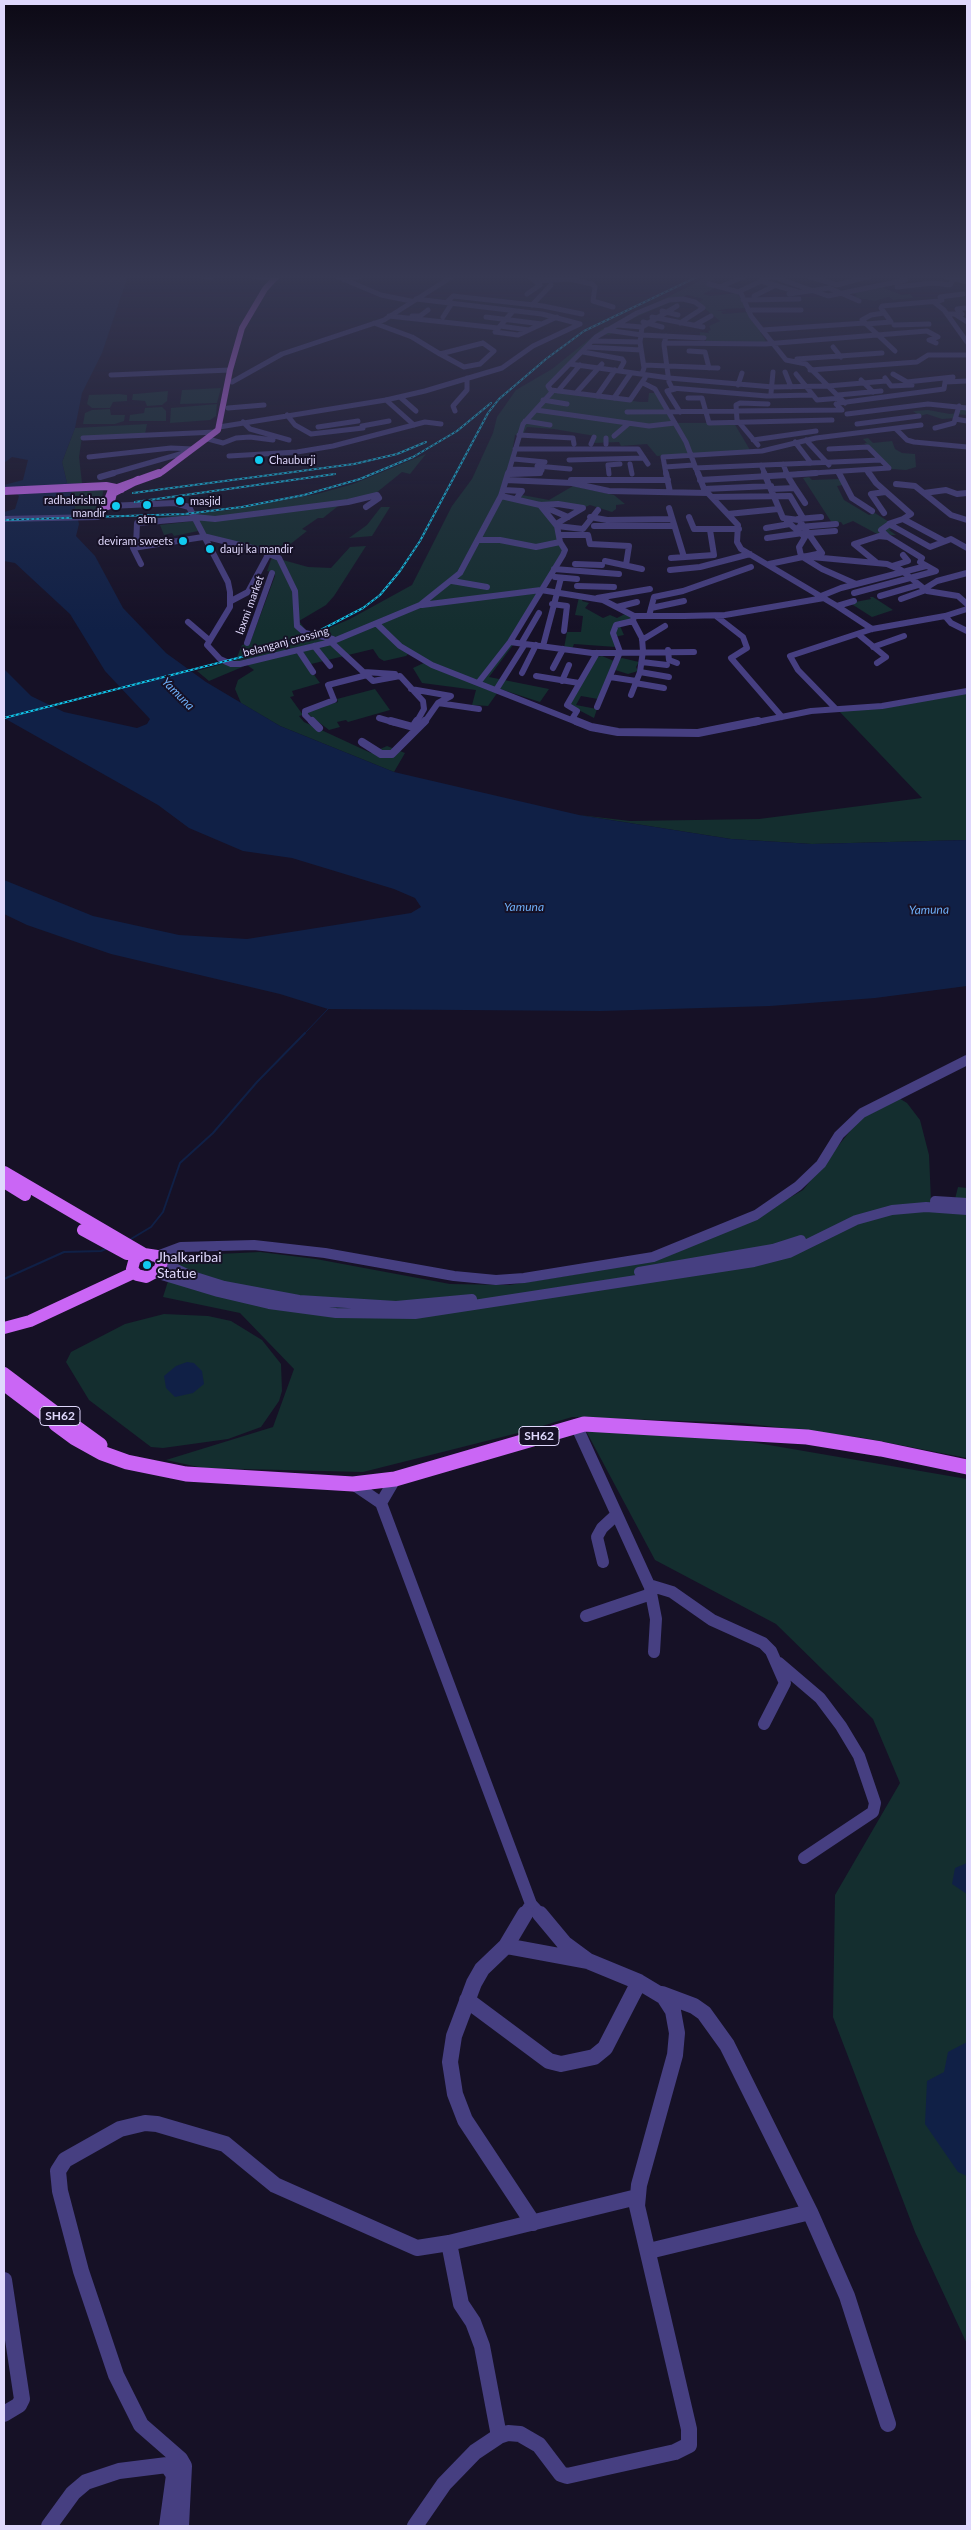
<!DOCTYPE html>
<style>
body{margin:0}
#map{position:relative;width:971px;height:2530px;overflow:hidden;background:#161126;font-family:Lato,sans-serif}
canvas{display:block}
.frame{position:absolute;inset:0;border:5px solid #dfd8fc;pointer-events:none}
</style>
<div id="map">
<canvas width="971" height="2530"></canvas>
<div class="frame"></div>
</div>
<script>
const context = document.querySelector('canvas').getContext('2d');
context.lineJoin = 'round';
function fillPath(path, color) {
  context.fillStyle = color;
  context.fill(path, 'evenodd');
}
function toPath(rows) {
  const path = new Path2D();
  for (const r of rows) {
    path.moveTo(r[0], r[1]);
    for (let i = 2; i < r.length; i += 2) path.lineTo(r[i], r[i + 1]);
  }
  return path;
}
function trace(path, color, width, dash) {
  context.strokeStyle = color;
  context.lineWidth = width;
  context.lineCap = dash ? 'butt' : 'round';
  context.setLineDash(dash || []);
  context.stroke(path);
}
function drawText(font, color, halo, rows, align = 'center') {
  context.font = font + ' Lato,sans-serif';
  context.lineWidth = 4;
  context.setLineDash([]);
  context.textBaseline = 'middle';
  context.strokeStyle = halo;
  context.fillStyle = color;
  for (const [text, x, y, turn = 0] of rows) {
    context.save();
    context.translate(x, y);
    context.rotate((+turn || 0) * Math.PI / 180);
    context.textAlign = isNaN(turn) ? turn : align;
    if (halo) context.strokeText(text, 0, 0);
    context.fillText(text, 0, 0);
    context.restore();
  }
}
fillPath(toPath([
 [708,277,715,279,706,284,717,287,703,294,711,296,737,293,746,308,726,309,716,311,727,311,721,312,723,314,748,312,767,343,706,341,705,337,700,337,700,332,709,333,708,331,711,330,709,326,720,321,698,303,703,299,687,295,620,324,616,331,609,335,601,334,559,374,550,388,640,402,648,402,649,393,656,393,677,423,734,423,750,450,657,456,647,444,621,446,619,442,594,443,595,436,554,429,527,427,523,434,515,435,510,465,499,493,518,498,522,495,549,500,573,486,614,495,625,504,616,505,616,509,612,512,590,505,576,511,560,505,546,510,567,550,511,644,513,645,489,677,549,689,540,702,500,689,488,706,472,705,476,690,422,683,413,668,428,661,411,651,406,656,384,661,379,658,373,649,307,665,320,683,292,691,294,696,290,697,303,715,299,716,304,722,371,753,387,746,405,753,394,772,280,726,241,703,235,689,238,680,254,670,247,665,209,681,197,671,287,646,350,619,412,585,452,506,472,479,493,433,497,417,516,390,552,369,602,329],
 [881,287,902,295,910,294,914,298,893,300,889,297,875,301,852,297,857,296,853,293],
 [221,388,217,403,180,404,182,390],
 [168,391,167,401,162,405,147,406,145,401,132,400,133,394,135,394],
 [119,394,127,395,127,401,113,402,110,408,92,408,87,404,89,395],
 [217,404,216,416,210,420,170,423,171,408],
 [162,407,166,411,166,421,129,421,130,415,144,413,145,408],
 [960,407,967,408,967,415,955,414,954,418,942,419,927,414,920,416,913,411,928,410,950,414,958,413],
 [110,409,111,415,125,415,124,421,115,424,83,424,85,413,92,410],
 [147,424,145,434,82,437,79,457,82,483,67,483,62,462,75,428],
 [868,438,873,443,892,441,895,449,902,453,915,454,916,467,906,470,892,469,864,443,867,443,863,439],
 [426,454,410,474,402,472,376,493,342,503,323,518,318,518,302,529,307,531,279,553,210,537,204,535,203,530,174,536,172,533,164,535,160,525,194,521,152,521,152,518,230,510,317,494,353,484],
 [809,477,812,480,840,479,843,485,837,486,844,500,869,515,875,513,897,527,889,530,896,535,879,535,853,521,843,525,841,522,832,523,803,478],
 [70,486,104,488,98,515,76,513],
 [381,507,390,507,372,536,349,538,367,525],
 [366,546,334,596,326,605,299,621,307,632,296,638,237,657,242,645,250,643,275,576,275,573,267,571,272,557,308,567,331,568,350,547],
 [579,597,583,598,582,601,589,603,585,608,603,618,610,615,617,618,625,614,632,617,631,620,620,626,624,635,613,637,616,647,574,644,572,649,564,648,567,632,581,632,583,616,575,615],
 [870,597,873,597,893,610,872,617,850,603,871,599],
 [602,656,614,661,622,658,639,662,636,667,638,671,628,674,612,669,598,699,581,696,576,705,597,709,594,718,569,705,597,657],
 [375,689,390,710,348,722,346,720,337,722,340,727,329,730,308,714,309,710,338,702,337,699],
 [967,693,967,840,812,844,731,839,579,815,630,821,759,819,922,798,838,710,889,707],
 [897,1097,907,1103,920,1120,929,1155,931,1201,953,1207,958,1187,967,1188,967,1458,864,1438,742,1423,572,1417,522,1432,363,1472,203,1468,166,1460,273,1427,294,1369,240,1313,163,1297,176,1256,260,1252,316,1259,450,1284,509,1285,578,1274,670,1255,751,1220,803,1190,862,1116],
 [164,1314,208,1316,231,1321,262,1340,281,1364,282,1391,279,1401,261,1427,228,1439,163,1448,151,1447,89,1400,66,1362,71,1352,125,1324],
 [585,1429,699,1433,967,1479,967,2344,915,2232,833,2017,835,1895,900,1783,873,1719,776,1624,655,1560]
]), '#142e2f');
fillPath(toPath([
 [4,276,128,276,102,353,82,393,75,428,62,462,67,483,105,484,70,487,76,513,98,515,77,516,79,524,76,536,95,556,123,608,166,653,206,682,280,726,394,772,437,782,579,815,731,839,812,844,967,840,967,986,875,998,770,1006,600,1011,328,1009,280,994,111,954,27,925,4,914,4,880,93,916,179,935,247,939,411,913,421,907,415,898,394,889,292,858,243,851,189,828,158,805,4,718,4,669,31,696,64,712,137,728,147,724,150,719,105,671,70,614,15,563,4,561,4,512,15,509,19,496,17,494,4,493,4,485,23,480,28,460,12,457,4,463],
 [187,1362,194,1363,202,1371,204,1384,193,1393,175,1397,166,1388,164,1376,176,1366],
 [967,1863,967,1894,952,1884,955,1868],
 [967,2042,967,2176,958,2172,925,2124,927,2081,944,2072,948,2052]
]), '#102046');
trace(toPath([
 [304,1034,329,1008]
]), '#102046', 1);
trace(toPath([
 [131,1239,151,1227,163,1212,180,1163,213,1133,257,1082,305,1033],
 [4,1279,64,1252,101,1251,108,1248]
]), '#102046', 2);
trace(toPath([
 [202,276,211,277],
 [252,276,273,278],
 [336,276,381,295,411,301],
 [771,276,828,296,906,280],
 [772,276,740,291,751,316,786,360,806,364,845,403],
 [808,276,837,285,870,276],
 [945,276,967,282],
 [344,280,360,276],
 [537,281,569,279,592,284,595,287,593,301,613,307],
 [764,282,798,292],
 [709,284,739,292],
 [720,287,745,276],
 [897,287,933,283,950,285,955,276],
 [527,294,540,285,529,276],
 [789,294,829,288,859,301],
 [416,299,542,314,580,324],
 [743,300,799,299],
 [755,300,754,296,776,285],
 [447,302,453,296,543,306,582,314],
 [934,302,944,310,967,342],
 [532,305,551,285],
 [748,310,801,310],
 [513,311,495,332,518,335,557,317],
 [662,311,678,315],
 [884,313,871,315,862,320,895,351],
 [947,314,962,314,957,309,965,308],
 [956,315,967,322],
 [389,316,498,328],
 [412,316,420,316,428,310],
 [443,317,452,303],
 [486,317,542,324],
 [652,317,703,327],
 [643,322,662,327],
 [374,323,412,337,440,354],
 [866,324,891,322,881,308,882,306,939,301,942,300,940,297,963,294],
 [617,325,642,327],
 [695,325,711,316],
 [894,325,929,324],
 [500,326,529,330],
 [606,330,642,335,704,338],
 [762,330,865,323],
 [666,336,664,345,669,382,672,388,767,396,812,395],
 [593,341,640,342],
 [483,343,494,351,480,364,464,367,440,354,483,343],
 [664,343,765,344,927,331,938,337,929,340,936,343],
 [587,347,641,350],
 [833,347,841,357],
 [689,351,705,352,709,368],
 [583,352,622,359,624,362,619,371],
 [797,359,882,353],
 [570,364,669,378,773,387,828,386,886,381],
 [644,365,718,368],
 [810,370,917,362,928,355,967,355],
 [785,372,791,387],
 [642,374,644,368,640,342,642,327,677,306],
 [796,374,817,400,841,398],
 [893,374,907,382,953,377],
 [111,375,230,370],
 [885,378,891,386,912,385],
 [861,380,873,392],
 [232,382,282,354,384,320,453,276],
 [643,383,655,389,686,442,698,474],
 [738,385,742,373],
 [675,389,667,391,680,412],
 [551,390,630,400,645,378],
 [558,391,580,365],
 [576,393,602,364],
 [771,393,773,372],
 [838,395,881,391],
 [597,396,615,370],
 [400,397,416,411],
 [614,398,631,373],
 [688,398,702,398,709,423,832,420],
 [386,400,414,425],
 [543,400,567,404],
 [839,403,944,389,945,382,967,381],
 [228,408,264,405],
 [536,410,649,426,675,423],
 [455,411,453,406,467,390,467,378],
 [627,412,842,410,836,404],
 [847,414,928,404,967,408],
 [287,415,295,425,311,434,363,428],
 [955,419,967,421],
 [525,421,550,425],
 [243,422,250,429,289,440],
 [857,424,919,416],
 [362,426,389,421],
 [219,427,386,400,425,391,502,368,533,346,580,324],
 [318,427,358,421],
 [935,428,954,423,959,406],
 [896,429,907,440,914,442,967,447],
 [519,435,573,438,574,444],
 [614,436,628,424],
 [83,438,216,432],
 [606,438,606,444],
 [208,439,223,443,236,438,250,437,273,440],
 [753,440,816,431],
 [806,440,829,465],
 [795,442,811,463],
 [591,444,594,437],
 [758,445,737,420,736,405,740,403,768,404],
 [515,449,638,449,648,464],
 [229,456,297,452,333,446,425,422,441,424],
 [89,457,171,448,193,449],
 [514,459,545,462],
 [569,460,644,458],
 [630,464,632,474],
 [783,464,787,474],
 [761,465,765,474],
 [537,466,570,469],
 [665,467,694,465],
 [695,468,880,460],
 [867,471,869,474],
 [838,472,839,474],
 [110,474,187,452],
 [508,474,523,424,552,392,548,386,596,337,637,313,669,300,683,299,695,302,703,308,680,323],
 [509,474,540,473,542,470,510,469],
 [609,474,608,465,620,464],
 [666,474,663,457,762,451,816,438,921,425],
 [798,474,889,468,868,447,829,449]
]), '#463f81', 5);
trace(toPath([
 [666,473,670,492],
 [698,473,704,489,738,525,737,542,741,549,837,606,854,601],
 [764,473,783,518,799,520,822,553,769,564],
 [786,473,787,475,816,473],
 [839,473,852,498,872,511],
 [869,473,876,483,911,514,903,519],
 [509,474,540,473],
 [100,477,114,473],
 [506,480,572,483,609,491,708,493],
 [571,480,668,480],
 [700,480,787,475,795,488],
 [896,484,915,486,951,515,967,520],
 [704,489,771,486],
 [772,489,795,488,805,503],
 [503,490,522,491,516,499],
 [924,493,946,490,957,494,967,493],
 [501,496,540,505,568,517],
 [712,497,790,496,803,518],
 [540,505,558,504,583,508,556,524],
 [109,506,175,503,189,507,228,582,230,592,230,607,207,645,220,659,231,664,240,664,331,642,420,605,460,573,501,496,508,473],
 [669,508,684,557],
 [884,513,871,494,885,492],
 [728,514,778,509],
 [194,517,215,519,348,502,377,495,379,498,366,507],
 [590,517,607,520,672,519],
 [689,517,694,529,739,529],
 [4,519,98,517,106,507],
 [798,519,821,517],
 [790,524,805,537,799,547,801,556,822,569,856,584],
 [889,524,930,547,951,539,967,548],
 [557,526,583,529,598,510],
 [594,526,673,526],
 [799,527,836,524],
 [766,528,790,524,787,522],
 [810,533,835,531],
 [559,535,588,535,590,544,629,546,626,565],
 [203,536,256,549,279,558,295,591,297,626,305,633,333,639],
 [888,537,881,530,891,523,903,519,944,541],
 [767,538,803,533],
 [478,540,500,540,536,547,560,542,557,526,540,505],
 [136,547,137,523,194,518],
 [801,556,887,564,901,570,927,591,958,596,967,604],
 [671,558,714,555,710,530],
 [605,561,642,569],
 [141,564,133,548,203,537],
 [575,564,602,565],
 [892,566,908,561,903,555],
 [554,569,619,574],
 [670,570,700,567,750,554],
 [555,577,577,579],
 [452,581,487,587],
 [577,586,614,587],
 [924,589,937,581,967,573],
 [854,593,936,571,920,562,922,558,888,537,879,536,854,544,876,562],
 [821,596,841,588,926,566],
 [880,596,918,585],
 [597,598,650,589],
 [901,599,926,590],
 [231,601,248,592,269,553],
 [552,604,567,606,564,631],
 [422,605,541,590,603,600,634,616,684,616,725,615,824,598],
 [837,606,872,629],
 [617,607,637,602],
 [651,608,684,601],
 [967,609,945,616,951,623,967,631],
 [649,616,654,597,683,591,751,567],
 [716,616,743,637,747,648,731,658,782,717],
 [188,622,209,640],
 [377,624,400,646,432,665,579,723],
 [858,634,886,657,877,663],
 [642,640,665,626],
 [331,642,373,681,400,676,423,701,424,709,416,723],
 [510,642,592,653,694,652],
 [247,643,272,573],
 [521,644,539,613],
 [314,646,330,666],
 [543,646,561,578],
 [873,647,904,636],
 [668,650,669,660,677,663],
 [299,651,313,672],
 [642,662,667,665],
 [553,668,563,649],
 [364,672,395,674],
 [640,672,669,677],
 [522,673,536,645],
 [536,676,579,683],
 [610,677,636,681],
 [562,681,569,665],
 [478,683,510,642,563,555,565,550,560,542],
 [635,683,664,688],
 [411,689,451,696,438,703,424,723],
 [496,690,525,644],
 [631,695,640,672,643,651,642,638,633,621,634,616],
 [438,703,479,709],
 [597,707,620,652,613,633,616,625,633,621],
 [836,709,798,670,790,656,872,629,945,616],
 [379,718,396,723],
 [572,719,577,711,567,705,597,653],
 [313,723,305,715,305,711,334,700,328,685,367,675],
 [752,723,811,711,882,706,967,691]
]), '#463f81', 6);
trace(toPath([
 [312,721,319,728],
 [391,721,413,727,417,721],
 [576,721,591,727,618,732,698,733,758,721],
 [362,742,381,754,392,754,425,721]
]), '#463f81', 8);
trace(toPath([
 [935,1201,967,1203],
 [157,1256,181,1247,254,1245,325,1253,454,1276,496,1280,524,1278,653,1257,756,1215,798,1186,821,1164,839,1135,862,1113,967,1060],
 [162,1262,189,1275,224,1286,299,1300,396,1306,472,1299],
 [639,1272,773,1249,801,1240],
 [155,1273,218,1292,269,1304,336,1313,415,1314,754,1262,789,1253,856,1220,892,1210,926,1207,967,1210]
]), '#463f81', 10);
trace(toPath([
 [576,1425,649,1585,672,1592,712,1620,763,1643,771,1651,785,1683,764,1724],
 [353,1484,381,1503,531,1904,541,1915],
 [381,1503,395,1479],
 [603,1562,597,1537,602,1528,616,1515],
 [650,1588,656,1619,654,1652],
 [586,1616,651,1594],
 [779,1663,820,1698,841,1726,859,1756,875,1803,873,1812,804,1858],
 [524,1915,531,1904]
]), '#463f81', 12);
trace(toPath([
 [525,1914,506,1946,482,1969,474,1983,454,2036,450,2062,455,2094,465,2120,533,2223],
 [506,1946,587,1961],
 [662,1994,694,2006,704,2013,727,2045,810,2212,847,2296,888,2424],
 [467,2000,549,2061,561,2064,594,2057,605,2048,639,1982],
 [449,2243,461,2304,473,2322,482,2346,499,2436],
 [649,2251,810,2212],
 [4,2280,22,2399,19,2405,4,2414],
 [49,2526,73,2493,86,2482,119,2471,167,2465,174,2475,167,2526],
 [181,2526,184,2466,180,2459,141,2425,116,2375,81,2271,60,2191,58,2171,65,2160,120,2129,145,2123,157,2124,225,2144,275,2185,417,2248,449,2243,637,2197],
 [415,2526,444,2484,475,2452,499,2436,508,2433,520,2434,539,2445,561,2474,567,2476,675,2452,689,2445,689,2429,637,2206,639,2185,675,2055,677,2033,673,2011,664,1997,639,1982,588,1961,565,1944,540,1914]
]), '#463f81', 16);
trace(toPath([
 [156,474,162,472,218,430,230,370,242,328,265,289,277,276]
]), '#ca66f5', 6);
trace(toPath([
 [134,482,113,493,110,505,105,507,112,490,134,482],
 [134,482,138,480],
 [134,482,159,473],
 [4,491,106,486,121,489]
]), '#ca66f5', 8);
trace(toPath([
 [4,1172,144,1254],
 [4,1182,25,1195],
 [83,1230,127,1254],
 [144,1254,157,1256,162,1262,159,1270,146,1277,137,1275,132,1269,135,1258,144,1254],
 [4,1328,30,1321,133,1273],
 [4,1373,73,1425],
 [4,1385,57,1425],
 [581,1425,599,1425]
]), '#ca66f5', 12);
trace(toPath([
 [56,1424,75,1438,102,1453,127,1462,186,1474,353,1484,395,1479,584,1424,807,1437,881,1449,967,1467],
 [71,1424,100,1445]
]), '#ca66f5', 15);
const rail = toPath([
 [133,493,354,464,397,454,426,442],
 [135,502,335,474],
 [4,520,185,514,242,507,304,495,360,479,413,457,457,431,491,403],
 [4,718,261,652,311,635,363,608,380,595,400,571,420,541,488,413,499,399,546,359,584,331,699,276]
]);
trace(rail, '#11caef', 2);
trace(rail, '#161126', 1, [2.5]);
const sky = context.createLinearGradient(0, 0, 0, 630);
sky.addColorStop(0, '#0c0915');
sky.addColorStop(0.44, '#363852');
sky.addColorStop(1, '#36385200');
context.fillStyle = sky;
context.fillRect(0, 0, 971, 630);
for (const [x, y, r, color] of [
 [259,460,5,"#11caef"],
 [180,501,5,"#11caef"],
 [147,505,5,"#11caef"],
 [116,506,5,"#11caef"],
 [183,541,5,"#11caef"],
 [210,549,5,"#11caef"],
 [147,1265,5,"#11caef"]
]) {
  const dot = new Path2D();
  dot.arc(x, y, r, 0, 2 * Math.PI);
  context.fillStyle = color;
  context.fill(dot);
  trace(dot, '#161126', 2);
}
drawText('11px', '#dfd8fc', '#161126', [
 ["Chauburji",269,460],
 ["radhakrishna",106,500,"right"],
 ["mandir",106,513,"right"],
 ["masjid",190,501],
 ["atm",147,519,"center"],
 ["deviram sweets",173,541,"right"],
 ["dauji ka mandir",220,549]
], 'left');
drawText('11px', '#dfd8fc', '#161126', [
 ["laxmi market",250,605,-70],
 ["belanganj crossing",286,642,-15]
]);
drawText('italic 12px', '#6dadf5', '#161126', [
 ["Yamuna",178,694,45],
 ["Yamuna",524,907],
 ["Yamuna",929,910,-1]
]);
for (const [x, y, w] of [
 [60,1416,40],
 [539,1436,40]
]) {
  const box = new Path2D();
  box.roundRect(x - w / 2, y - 9.5, w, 19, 4);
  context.fillStyle = '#161126';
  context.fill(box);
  trace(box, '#dfd8fc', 1);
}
drawText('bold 12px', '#dfd8fc', null, [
 ["SH62",60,1416],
 ["SH62",539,1436]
]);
drawText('14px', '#dfd8fc', '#161126', [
 ["Jhalkaribai",157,1257],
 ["Statue",157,1273]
], 'left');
</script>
